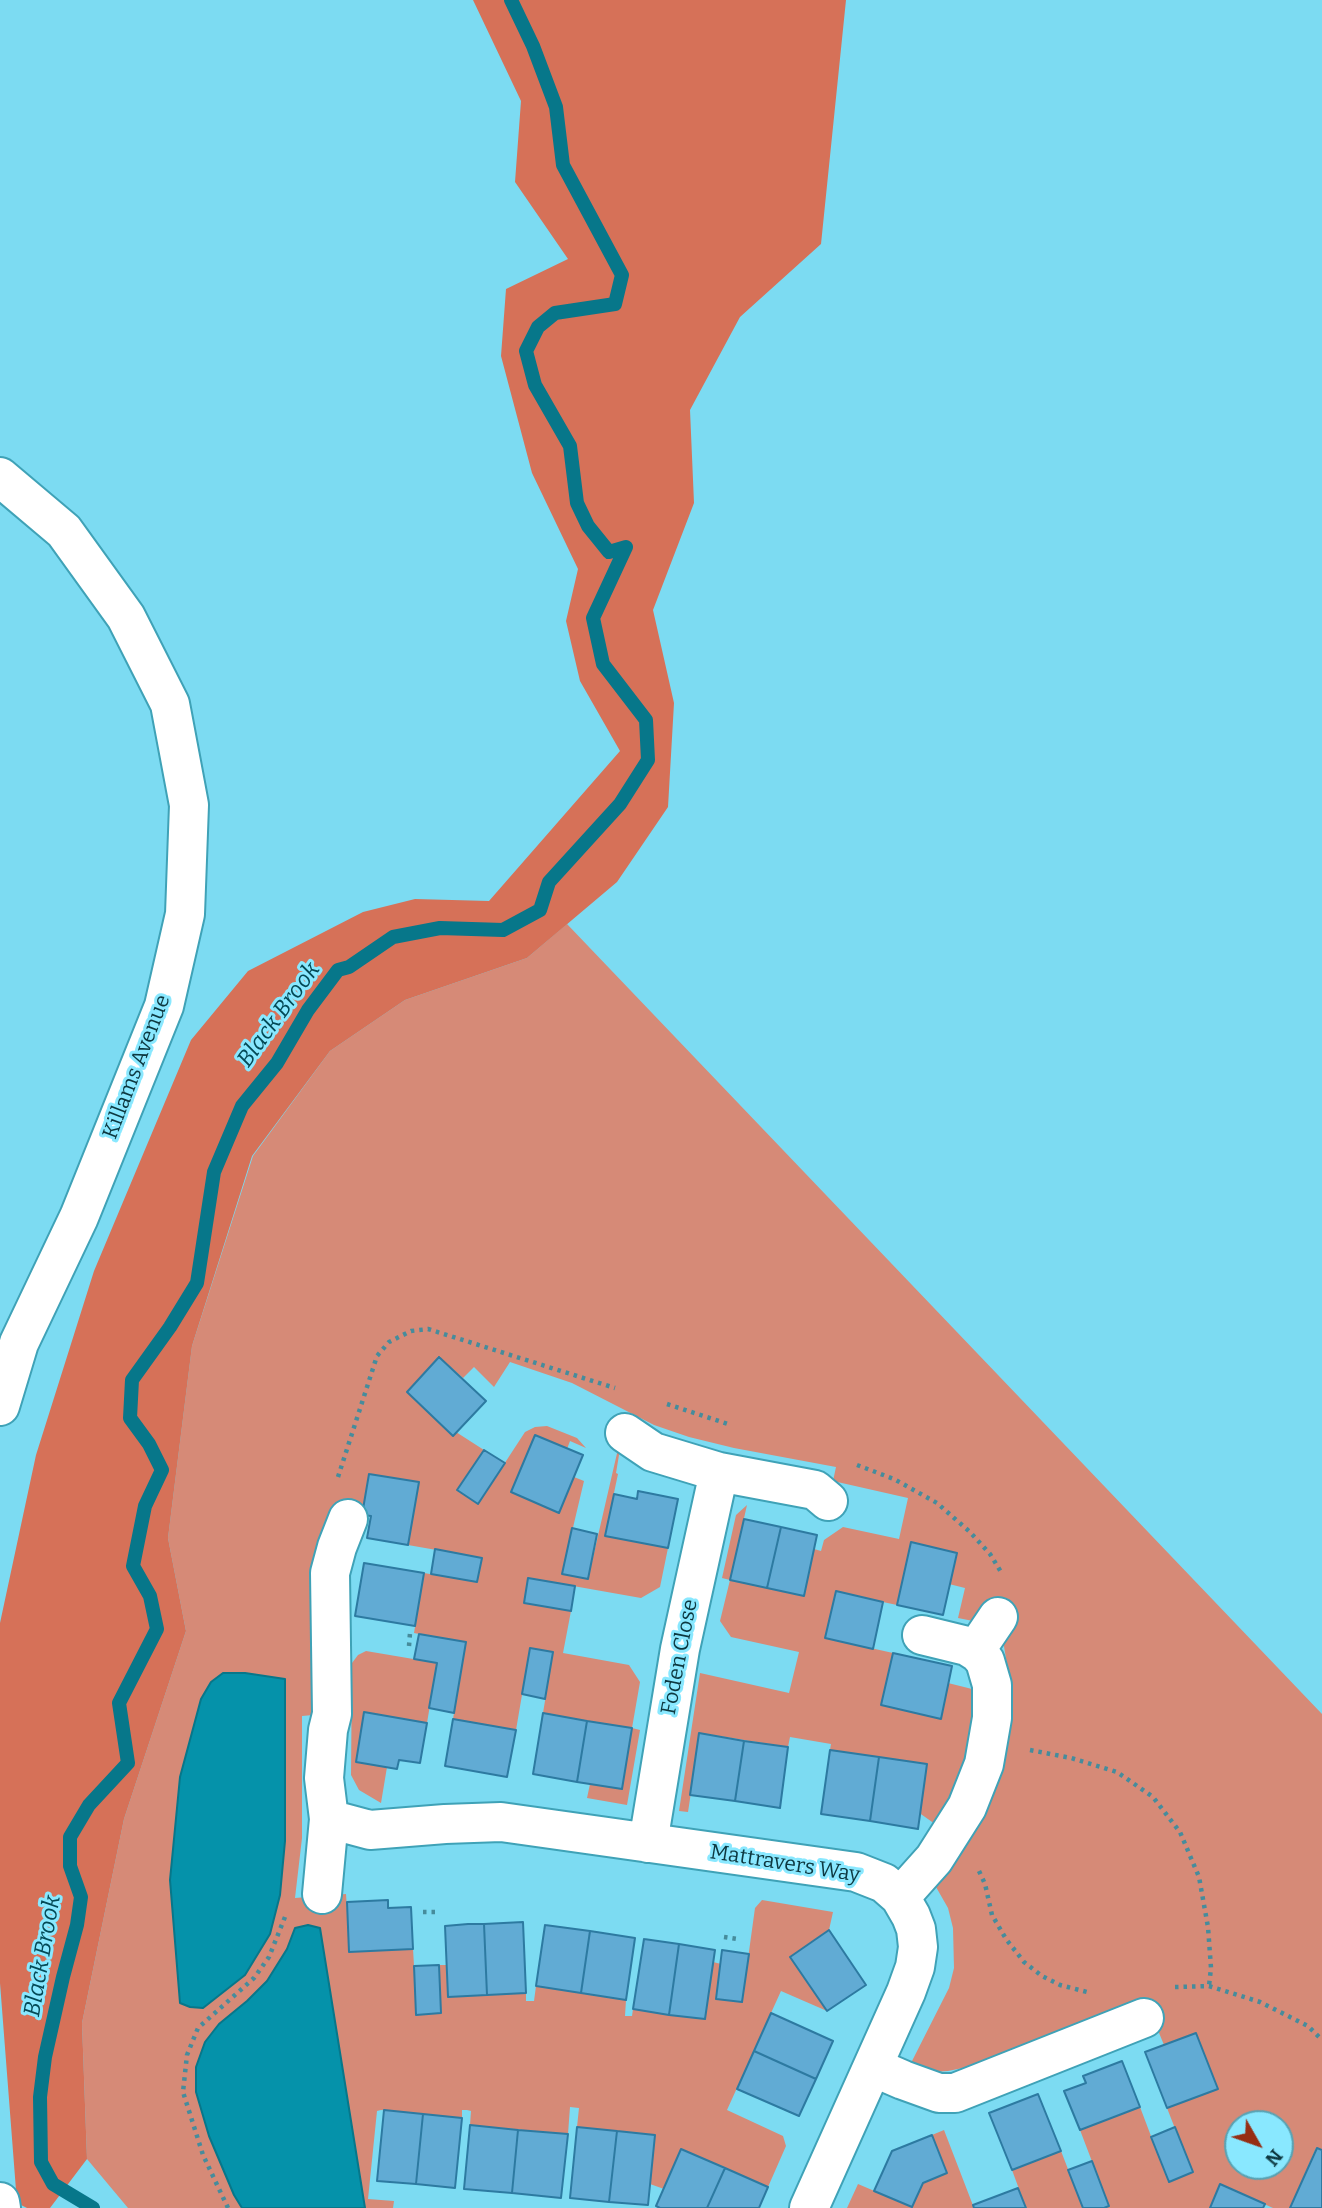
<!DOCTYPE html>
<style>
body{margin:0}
#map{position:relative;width:1322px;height:2208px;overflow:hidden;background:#7cdbf2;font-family:Bitter,serif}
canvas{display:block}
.north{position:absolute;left:1224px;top:2110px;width:70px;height:70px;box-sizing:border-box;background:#89e8ff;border:2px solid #57a2b3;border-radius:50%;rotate:130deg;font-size:19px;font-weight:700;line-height:28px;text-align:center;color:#0d3840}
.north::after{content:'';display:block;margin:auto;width:24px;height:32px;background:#962e14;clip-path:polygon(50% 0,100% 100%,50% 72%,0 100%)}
</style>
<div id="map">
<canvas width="1322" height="2208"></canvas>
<div class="north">N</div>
</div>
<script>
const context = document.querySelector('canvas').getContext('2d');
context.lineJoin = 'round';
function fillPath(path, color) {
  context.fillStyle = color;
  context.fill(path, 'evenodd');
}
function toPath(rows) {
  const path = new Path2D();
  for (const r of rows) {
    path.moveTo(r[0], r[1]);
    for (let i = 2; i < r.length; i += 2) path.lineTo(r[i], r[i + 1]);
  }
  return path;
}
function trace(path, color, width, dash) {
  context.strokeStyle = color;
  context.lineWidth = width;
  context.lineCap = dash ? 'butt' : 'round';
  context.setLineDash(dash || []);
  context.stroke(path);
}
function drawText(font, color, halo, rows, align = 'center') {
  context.font = font + ' Bitter,serif';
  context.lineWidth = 6;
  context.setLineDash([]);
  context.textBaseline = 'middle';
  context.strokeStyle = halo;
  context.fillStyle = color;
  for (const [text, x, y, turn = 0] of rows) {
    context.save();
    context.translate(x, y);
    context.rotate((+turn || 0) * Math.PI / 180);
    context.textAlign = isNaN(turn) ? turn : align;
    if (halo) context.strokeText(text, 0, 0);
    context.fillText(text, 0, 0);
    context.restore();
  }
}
fillPath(toPath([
 [567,924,1322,1714,1322,2150,1316,2148,1290,2208,1273,2208,1220,2184,1210,2208,1104,2208,1109,2206,1080,2130,1140,2107,1168,2181,1192,2172,1167,2108,1217,2089,1196,2033,1164,2045,1157,2028,948,2071,933,2072,911,2063,949,1988,954,1968,953,1928,948,1908,936,1887,981,1819,994,1791,1005,1753,1009,1677,1003,1640,973,1621,958,1618,965,1588,949,1584,956,1553,911,1543,897,1605,836,1592,826,1638,893,1653,881,1705,941,1718,948,1683,972,1689,971,1730,967,1753,952,1794,935,1824,830,1750,831,1744,790,1737,788,1747,700,1733,688,1812,679,1811,700,1673,789,1693,799,1652,731,1637,720,1621,730,1580,722,1578,736,1515,747,1505,730,1580,803,1596,814,1549,821,1551,824,1540,843,1527,899,1539,908,1498,833,1481,836,1467,734,1448,689,1437,654,1425,572,1383,510,1362,494,1387,474,1367,463,1378,439,1357,407,1392,453,1435,456,1432,484,1450,458,1491,478,1504,525,1432,535,1427,547,1426,577,1438,586,1448,570,1441,567,1449,535,1436,511,1492,559,1512,574,1477,584,1481,562,1574,588,1579,618,1449,620,1449,616,1473,618,1474,605,1535,668,1548,660,1587,641,1598,528,1578,524,1603,571,1611,563,1653,629,1665,640,1682,632,1728,640,1730,627,1805,587,1798,590,1784,632,1729,543,1713,553,1652,530,1648,516,1730,453,1719,466,1643,414,1633,424,1573,477,1582,482,1558,408,1545,418,1482,369,1474,364,1505,348,1503,313,1715,302,1716,302,1838,295,1898,346,1894,350,1952,413,1949,417,2015,441,2013,439,1965,447,1965,449,1997,526,1993,526,2001,534,2001,536,1986,626,2000,625,2016,632,2016,633,2009,704,2019,713,1962,721,1964,716,1998,742,2002,755,1908,762,1900,833,1912,829,1930,790,1957,827,2011,781,1991,727,2110,783,2136,786,2146,768,2187,682,2149,664,2189,650,2184,655,2135,577,2127,579,2108,570,2107,568,2134,470,2125,471,2111,467,2110,462,2110,462,2118,381,2110,377,2111,368,2199,394,2201,393,2208,365,2208,320,1928,295,1928,287,1949,267,1981,247,2001,234,2195,242,2208,128,2208,87,2159,82,2023,124,1819,186,1631,168,1538,192,1346,253,1156,330,1051,405,1000,527,958],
 [223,1673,245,1673,285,1679,286,1791,285,1841,270,1934,245,1975,220,1995],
 [1238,2124,1280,2124,1280,2166,1238,2166],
 [366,1651,437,1663,427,1723,364,1713,356,1761,387,1767,381,1803,359,1790,351,1775,352,1663,358,1655],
 [944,2130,974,2208,847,2208,858,2184,912,2207,923,2183,947,2173,932,2135],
 [1061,2151,1083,2208,1026,2208,1012,2170]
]), '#d68a77');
fillPath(toPath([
 [473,0,846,0,821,244,740,317,690,410,694,503,653,610,674,703,668,807,617,882,527,958,405,1000,330,1051,252,1156,192,1346,168,1538,186,1631,124,1819,82,2023,87,2159,50,2208,27,2208,17,2203,0,1983,0,1623,36,1455,94,1271,191,1040,248,971,363,912,415,899,489,901,620,751,580,681,566,621,578,569,532,473,501,356,506,289,568,259,515,182,521,101]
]), '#d67158');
const water = toPath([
 [223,1673,245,1673,285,1679,285,1841,280,1895,270,1934,245,1975,203,2008,190,2007,180,2003,170,1880,180,1777,201,1699,211,1682,223,1673],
 [308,1925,320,1928,365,2208,242,2208,234,2195,209,2136,196,2092,196,2067,205,2042,219,2024,247,2001,267,1981,287,1949,295,1928,308,1925]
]);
fillPath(water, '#0592aa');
trace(water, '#07778a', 2);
trace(toPath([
 [93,2208,53,2184,41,2162,40,2097,45,2057,63,1977,77,1925,81,1897,70,1866,70,1837,89,1805,128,1763,119,1703,157,1629,150,1596,133,1566,145,1506,162,1470,149,1444,130,1418,132,1380,170,1327,197,1283,214,1172,242,1106,277,1063,308,1010,338,970,349,967,393,937,440,928,503,930,540,910,549,882,620,804,648,760,646,720,603,664,593,618,626,547,609,552,588,526,577,503,570,446,535,385,526,351,538,327,555,313,615,304,622,275,563,165,556,107,533,46,511,0]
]), '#07778a', 14);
const building = toPath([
 [439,1357,486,1401,453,1436,407,1392,439,1357],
 [535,1435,583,1455,559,1513,511,1492,535,1435],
 [484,1450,505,1463,478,1504,457,1490,484,1450],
 [369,1474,419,1482,408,1545,367,1538,371,1516,362,1515,369,1474],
 [638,1491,678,1499,668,1548,605,1536,614,1494,637,1499,638,1491],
 [744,1519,781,1527,767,1588,730,1580,744,1519],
 [781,1527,817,1535,804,1596,767,1588,781,1527],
 [572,1528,597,1534,588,1579,562,1574,572,1528],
 [911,1542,957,1553,943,1615,897,1605,911,1542],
 [435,1549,482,1558,477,1582,431,1574,435,1549],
 [364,1563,424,1573,415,1626,355,1616,364,1563],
 [528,1578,575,1586,571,1611,524,1603,528,1578],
 [836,1591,883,1602,873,1649,825,1638,836,1591],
 [419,1634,466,1642,454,1713,429,1708,437,1663,414,1659,419,1634],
 [530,1648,553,1652,545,1699,522,1694,530,1648],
 [893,1653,952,1666,941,1719,881,1705,893,1653],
 [364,1712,427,1723,420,1763,399,1760,397,1769,356,1762,364,1712],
 [543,1713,587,1721,577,1782,533,1774,543,1713],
 [453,1719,516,1730,507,1777,445,1766,453,1719],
 [587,1721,632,1728,622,1789,577,1782,587,1721],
 [699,1733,744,1741,735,1801,690,1795,699,1733],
 [744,1741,788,1747,780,1808,735,1801,744,1741],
 [830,1750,879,1757,870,1821,821,1814,830,1750],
 [879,1757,927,1764,918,1829,870,1821,879,1757],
 [388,1900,388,1908,411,1907,413,1949,349,1952,347,1902,388,1900],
 [523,1922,526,1993,487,1995,484,1924,523,1922],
 [468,1924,484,1924,487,1995,448,1997,445,1926,468,1924],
 [545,1925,590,1931,581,1993,536,1986,545,1925],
 [829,1930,866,1985,827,2011,790,1957,829,1930],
 [590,1931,635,1938,626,2000,581,1993,590,1931],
 [644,1939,679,1944,669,2015,633,2009,644,1939],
 [679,1944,715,1950,705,2019,669,2015,679,1944],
 [722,1950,749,1954,742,2002,716,1999,722,1950],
 [439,1965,441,2013,416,2015,414,1966,439,1965],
 [771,2013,833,2041,816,2079,754,2051,771,2013],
 [1196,2033,1218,2089,1167,2108,1145,2052,1196,2033],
 [754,2051,816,2079,799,2116,737,2089,754,2051],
 [1122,2061,1140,2107,1080,2130,1064,2091,1086,2083,1083,2076,1122,2061],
 [1038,2094,1061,2151,1012,2170,989,2113,1038,2094],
 [384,2110,423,2114,416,2184,377,2181,384,2110],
 [423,2114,462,2118,455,2188,416,2184,423,2114],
 [470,2125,518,2130,512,2193,464,2189,470,2125],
 [577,2127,617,2131,609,2202,570,2198,577,2127],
 [1175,2127,1193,2172,1169,2182,1151,2137,1175,2127],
 [518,2130,568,2134,561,2198,512,2193,518,2130],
 [617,2131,655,2135,648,2205,609,2202,617,2131],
 [932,2135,947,2173,923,2183,912,2207,874,2191,892,2151,932,2135],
 [1317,2148,1322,2150,1322,2208,1290,2208,1317,2148],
 [681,2149,725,2168,707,2208,660,2208,656,2206,681,2149],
 [1092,2161,1109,2206,1104,2208,1083,2208,1068,2170,1092,2161],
 [725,2168,768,2187,759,2208,707,2208,725,2168],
 [1220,2184,1265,2204,1263,2208,1210,2208,1220,2184],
 [1018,2188,1026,2208,974,2208,973,2205,1018,2188]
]);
fillPath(building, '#61abd4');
trace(building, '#2d7aa1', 2);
const minor = toPath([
 [0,477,64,531,126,617,170,704,189,805,185,914,164,1006,79,1217,19,1343,0,1406],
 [625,1433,653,1452,719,1472,815,1490,828,1501],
 [975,1651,998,1617],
 [329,1819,370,1830,445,1824,501,1822,856,1872,884,1883,900,1897,911,1916,916,1929,918,1947,915,1967,906,1992,809,2208],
 [648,1843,680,1649,719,1472],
 [322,1894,329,1819,324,1778,328,1730,332,1714,330,1573,337,1547,348,1519],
 [900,1897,934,1859,967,1807,984,1764,992,1718,992,1685,985,1661,978,1653,967,1646,922,1635],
 [873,2067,903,2080,939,2093,955,2093,1144,2018],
 [0,2202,1,2208]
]);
trace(minor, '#3fa2b7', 42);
trace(toPath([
 [667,1404,728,1424],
 [857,1465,894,1479,937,1503,970,1532,990,1554,1001,1572],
 [338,1477,377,1356,389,1342,411,1331,428,1329,615,1388],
 [409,1646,410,1633],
 [1030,1750,1071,1758,1117,1772,1153,1797,1180,1832,1199,1877,1208,1927,1211,1968,1209,1986],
 [979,1871,985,1884,992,1915,1006,1939,1024,1962,1042,1976,1060,1985,1087,1992],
 [423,1912,437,1912],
 [724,1937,737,1939],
 [1175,1987,1209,1986,1260,2002,1308,2026,1322,2040],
 [228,2208,203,2155,183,2092,187,2055,198,2028,254,1978,269,1957,285,1917]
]), '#468c9c', 4.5, [3.5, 5]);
trace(minor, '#fff', 38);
drawText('21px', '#0d3840', '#89e8ff', [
 ["Killams Avenue",137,1067,-69],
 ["Foden Close",680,1657,-79],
 ["Mattravers Way",785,1864,9]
]);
drawText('italic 23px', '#044a57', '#89e8ff', [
 ["Black Brook",279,1015,-54],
 ["Black Brook",43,1956,-80]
]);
</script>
